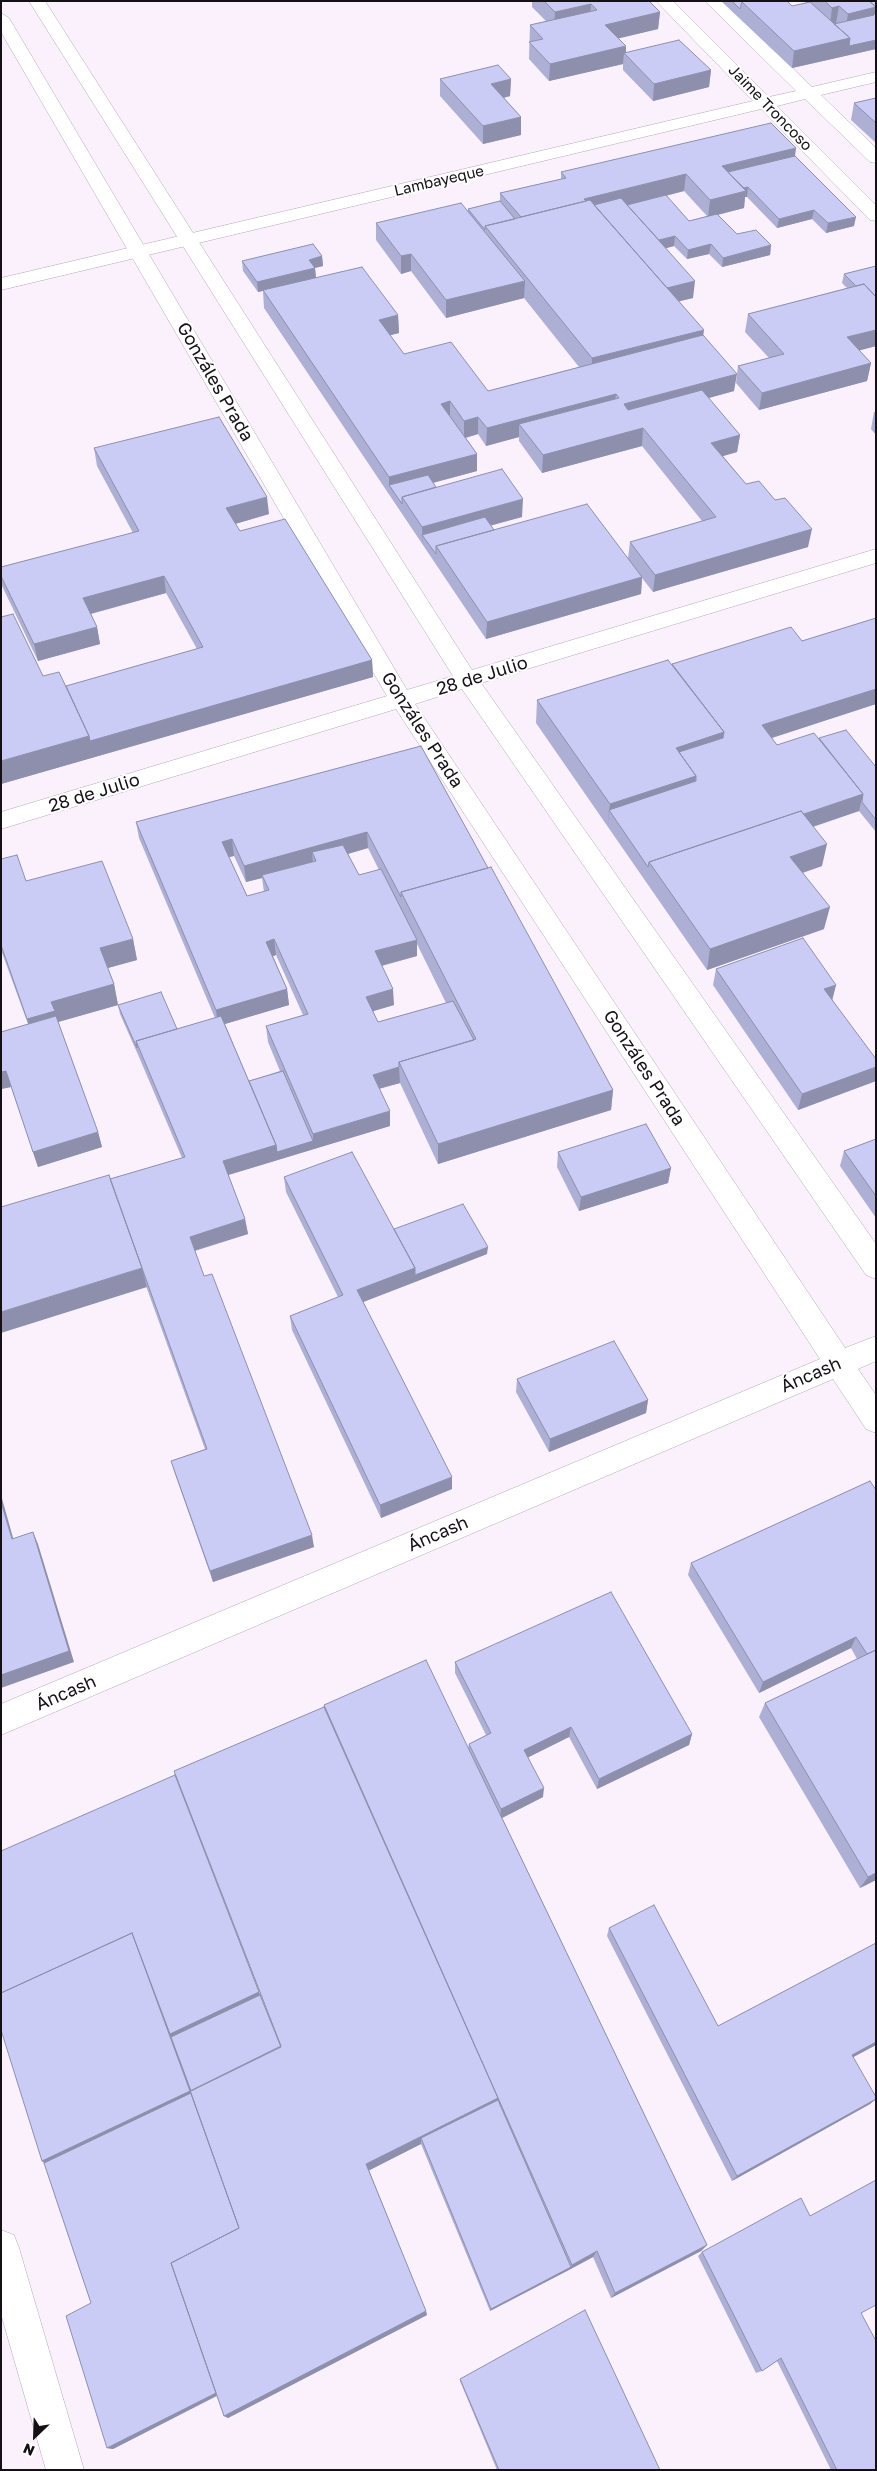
<!DOCTYPE html>
<meta charset="utf-8">
<style>
body{margin:0}
#map{position:relative;width:877px;height:2471px;overflow:hidden;background:#faf1fd;font-family:"Golos Text",sans-serif}
canvas{display:block}
.frame{position:absolute;inset:0;border:2px solid #141015;pointer-events:none}
.north{position:absolute;left:10px;top:2411px;width:50px;height:50px;-webkit-text-stroke:4px #fff;paint-order:stroke;rotate:204deg;font-size:14px;font-weight:700;line-height:20px;text-align:center;color:#141015}
.north::after{content:'';display:block;margin:auto;width:18px;height:22px;background:#141015;clip-path:polygon(50% 0,100% 100%,50% 72%,0 100%)}
</style>
<div id="map">
<canvas width="877" height="2471"></canvas>
<div class="frame"></div>
<div class="north">N</div>
</div>
<script>
const context = document.querySelector('canvas').getContext('2d');
context.lineJoin = 'round';
function toPath(rows) {
  const path = new Path2D();
  for (const r of rows) {
    path.moveTo(r[0], r[1]);
    for (let i = 2; i < r.length; i += 2) path.lineTo(r[i], r[i + 1]);
  }
  return path;
}
function trace(path, color, width, dash) {
  context.strokeStyle = color;
  context.lineWidth = width;
  context.lineCap = dash ? 'butt' : 'round';
  context.setLineDash(dash || []);
  context.stroke(path);
}
function fillPath(path, color) {
  context.fillStyle = color;
  context.fill(path, 'evenodd');
}
function drawText(font, color, halo, rows, align = 'center') {
  context.font = font + ' "Golos Text",sans-serif';
  context.lineWidth = 4;
  context.setLineDash([]);
  context.textBaseline = 'middle';
  context.strokeStyle = halo;
  context.fillStyle = color;
  for (const [text, x, y, turn = 0] of rows) {
    context.save();
    context.translate(x, y);
    context.rotate((+turn || 0) * Math.PI / 180);
    context.textAlign = isNaN(turn) ? turn : align;
    if (halo) context.strokeText(text, 0, 0);
    context.fillText(text, 0, 0);
    context.restore();
  }
}
const street = toPath([
 [29,1,45,1,472,670,876,549,876,563,481,683,876,1244,876,1279,866,1275,462,689,415,704,845,1348,876,1336,876,1361,858,1369,876,1395,876,1433,866,1429,833,1379,1,1735,1,1704,820,1359,396,709,1,829,1,812,387,696,1,32,1,13,9,18,407,690,453,676,29,1]
]);
const secondary = toPath([
 [656,1,673,1,769,97,796,91,705,1,723,1,812,87,876,72,876,82,821,95,876,148,876,163,870,162,805,99,777,106,876,205,876,221,870,220,761,109,1,290,1,278,753,101,656,1],
 [1,2230,14,2235,19,2248,84,2470,46,2470,1,2314,1,2230]
]);
trace(street, '#b3a8b7', 1);
trace(secondary, '#b3a8b7', 1);
fillPath(street, '#fff');
fillPath(secondary, '#fff');
fillPath(toPath([
 [532,1,649,1,660,12,658,29,618,38,626,53,711,70,709,87,653,101,623,70,623,64,549,81,529,59,530,25,546,21,532,7],
 [721,1,787,1,792,6,806,3,804,1,876,1,876,49,792,68],
 [440,79,511,79,510,96,504,98,521,117,521,135,483,144,440,96],
 [876,98,876,143,851,120,854,103],
 [796,148,795,156,854,226,826,233,812,219,777,228,747,197,745,197,744,208,718,215,737,234,771,245,770,255,722,267,709,254,687,259,674,246,666,248,693,298,679,301,703,335,734,391,708,398,740,435,737,452,723,456,746,484,808,547,653,592,642,578,641,594,486,639,264,308,263,291,258,292,243,271,242,261,322,256,323,266,315,268,316,278,398,315,399,333,390,335,404,354,488,391,579,367,524,298,446,318,411,271,401,274,376,240,376,223,468,211,468,209,500,201,500,193,561,179,561,172],
 [684,191,707,216,689,221,666,196],
 [478,434,486,446,519,437,519,441,542,473,642,446,702,521,630,542,628,558,494,530,490,525,522,517,436,487,433,483,477,471,477,454,466,438],
 [876,266,876,346,859,350,871,363,867,381,759,410,736,383,738,366,769,358,745,332,748,314,847,288,842,283,844,274],
 [874,412,876,412,876,435,871,429],
 [94,448,269,514,235,524,240,531,372,660,373,677,1,784,43,676,66,686,197,649,166,593,91,614,97,627,100,644,38,661,2,586,1,567,133,533,97,466],
 [876,618,876,704,772,738,777,745,819,738,876,767,876,832,859,811,813,827,822,866,803,873,824,929,707,970,536,723,537,700,672,664,802,641],
 [421,746,488,868,613,1090,611,1110,438,1164,400,1083,379,1089,390,1126,228,1175,245,1219,248,1234,195,1251,204,1276,314,1547,213,1582,175,1474,171,1461,205,1449,146,1286,147,1287,110,1179,182,1158,139,1057,120,1014,118,1005,58,1022,98,1132,102,1147,38,1167,11,1087,1,1089,1,1032,28,1024,1,950,1,859,26,881,133,939,137,960,108,968,114,984,118,1005,177,1029,215,1018,139,838,136,822],
 [368,848,379,870,359,875,348,854],
 [234,856,246,882,262,878,264,892,247,896,229,857],
 [417,944,446,1003,378,1022,373,1011,394,1005,382,966,417,956],
 [276,955,303,1015,266,1026,268,1042,280,1071,249,1081,225,1024,289,1005,287,989,273,956],
 [716,969,836,985,832,999,876,1081,798,1110,713,985],
 [876,1139,876,1218,840,1166,844,1151],
 [558,1152,671,1168,668,1183,579,1211,557,1167],
 [284,1177,394,1229,487,1254,363,1302,452,1489,381,1518,292,1330,290,1316,338,1297,286,1192],
 [517,1379,648,1400,646,1413,549,1452,516,1392],
 [870,1481,876,1880,860,1888,759,1717,765,1703,857,1659,851,1648,759,1693,688,1575,691,1563],
 [455,1662,692,1734,689,1745,597,1789,569,1737,528,1757,543,1797,502,1818,707,2245,701,2251,611,2298,593,2257,490,2311,421,2144,369,2170,427,2315,228,2418,224,2416,217,2396,113,2449,107,2448,91,2303,44,2163,42,2161,175,1775,324,1707,324,1705,468,1748,469,1744,486,1735,455,1673],
 [201,1842,279,2041,259,1992],
 [609,1928,718,2026,876,1943,876,2045,853,2057,876,2099,870,2104,732,2181,607,1936],
 [810,2216,861,2313,876,2470,831,2470,777,2361,762,2371,756,2373,698,2256,702,2252],
 [460,2379,660,2470,497,2470,460,2381]
]), '#aeafd4');
fillPath(toPath([
 [591,4,590,21,554,29,555,12],
 [839,6,836,23,830,25,832,8],
 [876,7,873,24,845,31,848,14],
 [660,12,658,29,604,42,605,25],
 [850,38,876,40,876,49,792,68,794,51],
 [626,46,626,55,624,53,623,64,549,81,550,64],
 [711,70,709,87,653,101,654,84],
 [511,79,510,96,490,101,491,84],
 [521,117,521,135,483,144,483,126],
 [796,148,793,165,728,181,722,166],
 [686,174,684,191,596,213,584,199],
 [748,187,747,197,745,197,744,208,708,217,710,200,736,190],
 [814,210,812,219,777,228,779,219],
 [856,217,854,226,826,233,828,223],
 [675,236,674,246,652,252,652,242],
 [711,244,709,254,687,259,688,250],
 [771,245,770,255,722,267,723,258],
 [411,254,411,271,401,274,401,256],
 [322,256,323,266,310,269,309,260],
 [315,268,316,278,258,292,257,282],
 [525,281,524,298,446,318,446,300],
 [695,281,693,298,660,306,662,289],
 [398,315,399,333,380,338,379,320],
 [704,330,701,353,591,382,592,358],
 [876,330,876,346,843,355,847,337],
 [871,363,867,381,759,410,762,393],
 [737,374,734,391,623,422,624,404],
 [616,394,614,412,519,424,519,437,486,446,487,428],
 [450,401,450,419,441,404],
 [478,417,478,434,464,438,464,421],
 [643,428,642,446,542,473,543,455],
 [740,435,737,452,709,460,711,443],
 [477,454,477,471,394,493,389,485,389,477],
 [267,497,269,514,228,526,226,508],
 [523,499,522,517,428,543,422,535,423,544,422,527],
 [812,529,808,547,653,592,655,575],
 [164,576,166,593,86,615,83,598],
 [642,577,641,594,486,639,487,622],
 [97,627,100,644,38,661,34,644],
 [372,660,373,677,1,784,1,761,89,736],
 [876,689,876,704,759,742,762,725],
 [724,732,720,755,685,766,676,748],
 [696,776,693,798,609,810,608,826,610,804],
 [863,794,859,811,661,878,652,866],
 [367,832,368,848,316,863,312,852,313,864,262,875,262,878,246,882,244,866],
 [232,839,234,856,224,858,222,842],
 [827,844,822,866,786,878,790,857],
 [830,907,824,929,707,970,710,949],
 [133,939,137,960,104,969,100,948],
 [274,939,276,955,268,958,266,942],
 [417,940,417,956,376,967,375,951],
 [114,984,118,1005,58,1022,33,1040,27,1019,51,1002],
 [836,985,832,1001,824,989],
 [287,989,289,1005,218,1026,216,1010],
 [393,989,394,1005,367,1013,366,997],
 [399,1067,400,1083,374,1090,373,1075],
 [876,1067,876,1081,798,1110,802,1094],
 [6,1071,11,1087,1,1089,1,1072],
 [613,1090,611,1110,438,1164,438,1144],
 [390,1111,390,1126,225,1176,223,1161,276,1145,313,1141,313,1134],
 [98,1132,102,1147,38,1167,33,1152],
 [671,1168,668,1183,579,1211,581,1197],
 [245,1219,248,1234,193,1251,190,1237],
 [488,1247,487,1254,415,1282,415,1275],
 [142,1268,147,1287,1,1333,1,1312],
 [415,1268,415,1282,358,1304,357,1290],
 [648,1400,646,1413,549,1452,550,1439],
 [452,1477,452,1489,381,1518,380,1505],
 [1,1495,17,1552,12,1539,1,1502],
 [33,1532,38,1544,74,1662,1,1688,1,1675],
 [312,1535,314,1547,213,1582,210,1571],
 [856,1637,851,1648,759,1693,763,1682],
 [571,1727,569,1737,523,1760,524,1750],
 [692,1734,689,1745,597,1789,599,1779],
 [544,1788,543,1797,500,1819,501,1809],
 [876,1873,876,1880,860,1888,868,1877],
 [132,1933,137,1944,170,2034,259,1992,262,1999,174,2041,172,2039,193,2096,283,2052,284,2055,195,2099,243,2233,176,2267,220,2394,113,2449,107,2448,216,2393,172,2264,240,2229,193,2100,50,2168,42,2161,190,2091,136,1945,1,2005,1,1995,133,1936],
 [876,2042,876,2045,846,2061,852,2055],
 [498,2098,497,2106,421,2138,421,2144,368,2171,366,2164],
 [876,2099,870,2104,732,2181,737,2176],
 [707,2245,701,2251,611,2298,615,2293],
 [597,2251,593,2257,569,2270,572,2265],
 [571,2267,569,2270,490,2311,491,2309],
 [426,2311,427,2315,228,2418,224,2416]
]), '#8d8fac');
const building = toPath([
 [544,1,649,1,660,12,605,25,626,46,550,64,529,42,543,39,530,25,597,10,591,4,555,12,544,1],
 [732,1,742,1,740,9,732,1],
 [741,1,787,1,792,6,810,2,850,38,794,51,741,1],
 [825,1,869,1,876,7,848,14,839,6,832,8,825,1],
 [869,1,876,1,876,40,849,46,850,38,834,24,874,15,876,7,869,1],
 [679,40,711,70,654,84,624,53,679,40],
 [498,65,511,79,491,84,521,117,483,126,440,79,498,65],
 [876,98,876,123,854,103,876,98],
 [771,123,796,148,722,166,746,191,710,200,686,174,584,199,586,201,521,217,500,193,566,178,561,172,771,123],
 [795,156,856,217,828,223,814,210,779,219,748,187,744,188,728,172,795,156],
 [666,195,689,221,717,214,737,234,756,230,771,245,723,258,711,244,688,250,675,236,659,240,627,205,666,195],
 [621,198,695,281,667,288,594,205,621,198],
 [590,200,704,330,592,358,485,226,590,200],
 [500,201,515,219,485,226,485,230,468,209,500,201],
 [461,203,525,281,446,300,411,254,401,256,376,223,461,203],
 [313,244,322,256,309,260,315,268,257,282,242,261,313,244],
 [876,266,876,297,864,284,856,286,844,274,876,266],
 [362,267,398,315,379,320,404,354,451,342,488,391,703,335,737,374,624,404,628,410,702,390,740,435,711,443,746,484,759,481,775,500,785,498,812,529,655,575,630,542,716,517,643,428,543,455,519,424,619,398,616,394,487,428,478,417,464,421,450,401,441,404,477,454,389,477,263,290,362,267],
 [864,284,876,297,876,330,847,337,871,363,762,393,738,366,784,354,748,314,864,284],
 [219,417,267,497,226,508,240,531,285,519,372,660,90,741,89,736,66,686,203,647,164,576,83,598,97,627,34,644,1,576,1,567,139,531,94,448,219,417],
 [502,469,523,499,422,527,402,497,502,469],
 [428,475,436,487,402,497,402,504,389,485,428,475],
 [587,504,642,577,487,622,436,546,587,504],
 [485,517,494,530,436,546,436,554,422,535,485,517],
 [13,614,43,676,59,672,89,736,1,761,1,617,13,614],
 [876,618,876,689,762,725,777,745,814,733,863,794,804,814,801,811,649,862,648,867,609,810,696,781,696,776,679,752,723,738,724,732,672,664,791,627,802,641,876,618],
 [668,660,724,732,676,748,696,776,610,804,537,700,668,660],
 [846,730,876,767,876,820,862,802,863,794,819,738,846,730],
 [421,746,488,868,401,892,401,897,367,832,244,866,232,839,222,842,247,896,269,890,262,875,316,861,312,852,343,845,359,875,381,869,417,940,375,951,393,989,366,997,378,1022,453,1001,474,1040,399,1062,399,1067,373,1075,390,1111,313,1134,266,1026,308,1014,274,939,266,942,287,989,216,1010,136,822,421,746],
 [801,811,827,844,790,857,830,907,710,949,649,862,801,811],
 [17,855,26,881,102,861,133,939,100,948,114,984,51,1002,55,1011,27,1019,1,945,1,859,17,855],
 [491,867,613,1090,438,1144,399,1062,476,1039,401,892,491,867],
 [803,938,836,985,824,989,876,1059,876,1067,802,1094,716,969,803,938],
 [161,992,177,1029,136,1041,137,1048,118,1005,161,992],
 [56,1016,98,1132,33,1152,6,1071,1,1072,1,1032,56,1016],
 [221,1016,276,1145,223,1161,245,1219,190,1237,204,1276,212,1274,312,1535,210,1571,171,1461,207,1449,110,1179,185,1157,136,1041,221,1016],
 [283,1071,313,1141,277,1152,276,1145,249,1081,283,1071],
 [646,1124,671,1168,581,1197,558,1152,646,1124],
 [876,1139,876,1196,844,1151,876,1139],
 [352,1152,415,1268,357,1290,452,1477,380,1505,290,1316,343,1295,284,1177,352,1152],
 [109,1175,142,1268,1,1312,1,1207,109,1175],
 [463,1204,488,1247,415,1275,415,1268,394,1229,463,1204],
 [614,1341,648,1400,550,1439,517,1379,614,1341],
 [870,1481,876,1490,876,1650,867,1654,856,1637,763,1682,691,1563,870,1481],
 [1,1502,12,1539,33,1532,69,1651,1,1675,1,1502],
 [611,1592,692,1734,599,1779,571,1727,524,1750,544,1788,501,1809,469,1744,491,1733,455,1662,611,1592],
 [876,1650,876,1873,868,1877,765,1703,876,1650],
 [426,1660,707,2245,615,2293,597,2251,572,2265,324,1705,426,1660],
 [324,1707,498,2098,366,2164,426,2311,224,2416,171,2263,239,2228,190,2091,281,2046,174,1771,324,1707],
 [175,1775,259,1992,170,2034,132,1933,1,1993,1,1851,175,1775],
 [654,1905,718,2026,876,1943,876,2042,852,2055,876,2097,876,2099,737,2176,609,1928,654,1905],
 [132,1933,190,2091,42,2161,1,2030,1,1993,132,1933],
 [260,1995,281,2047,191,2091,171,2037,260,1995],
 [191,2093,239,2228,171,2263,216,2393,107,2448,66,2316,91,2303,44,2163,191,2093],
 [498,2100,571,2267,491,2309,421,2138,498,2100],
 [876,2180,876,2305,861,2313,876,2341,876,2470,837,2470,781,2358,762,2371,702,2252,801,2198,810,2216,876,2180],
 [585,2310,660,2470,499,2470,460,2379,585,2310]
]);
fillPath(building, '#caccf6');
trace(building, '#8d8fac', 1);
drawText('15px', '#141015', '#fff', [
 ["Jaime Troncoso",770,108,46],
 ["Lambayeque",439,181,-13]
]);
drawText('18px', '#141015', '#fff', [
 ["Gonzáles Prada",215,382,60],
 ["28 de Julio",482,676,-17],
 ["Gonzáles Prada",422,730,57],
 ["28 de Julio",94,793,-17],
 ["Gonzáles Prada",644,1068,57],
 ["Áncash",811,1375,-23],
 ["Áncash",438,1534,-23],
 ["Áncash",66,1693,-23]
]);
</script>
